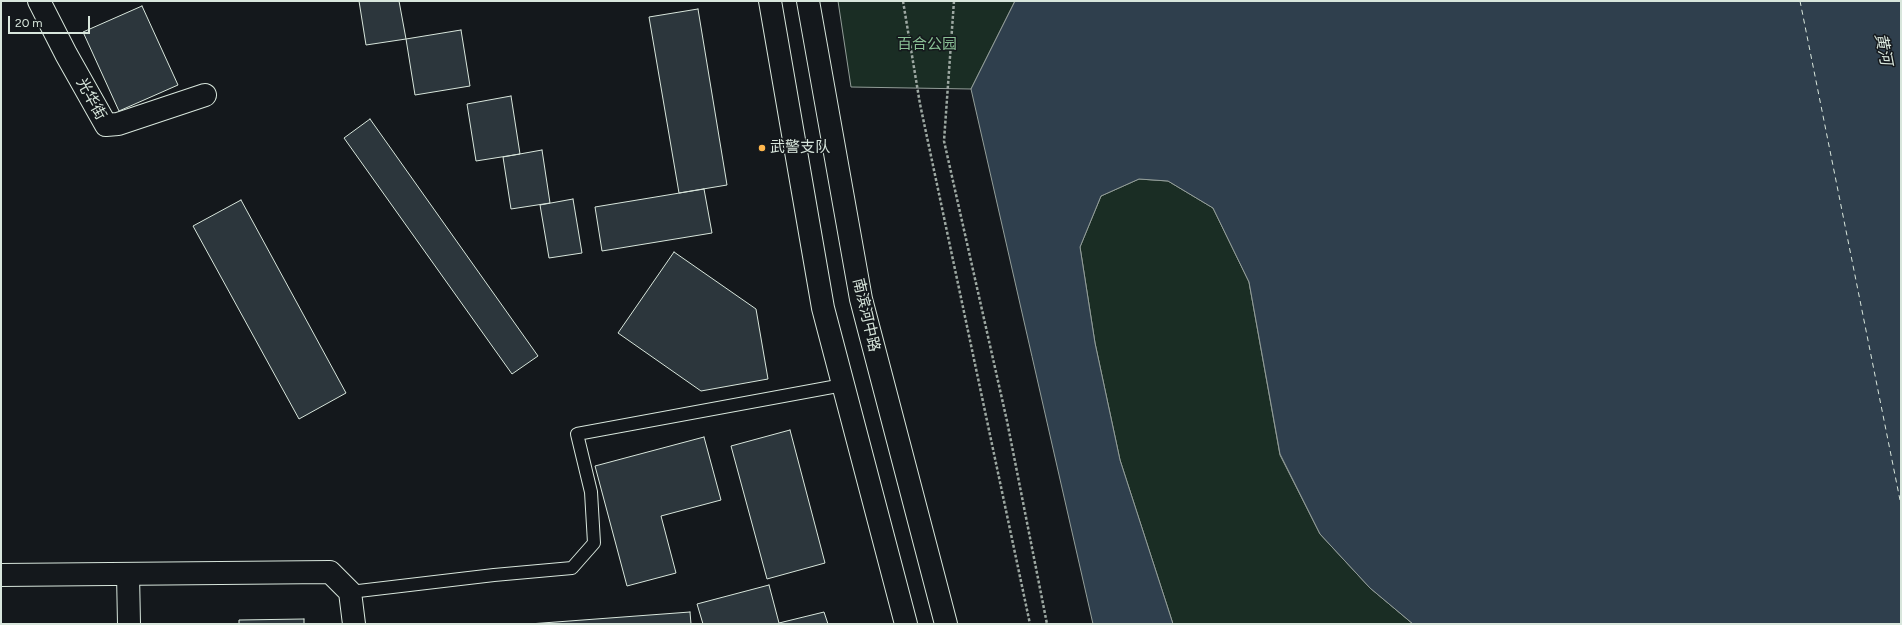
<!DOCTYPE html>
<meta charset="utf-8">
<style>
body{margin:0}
#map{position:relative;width:1902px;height:625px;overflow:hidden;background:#14181c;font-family:Figtree,sans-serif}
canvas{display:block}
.frame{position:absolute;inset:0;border:2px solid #d8e6dc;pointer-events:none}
.scale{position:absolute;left:8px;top:16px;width:82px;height:18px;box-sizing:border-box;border:2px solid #d8e6dc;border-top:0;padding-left:5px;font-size:12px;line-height:14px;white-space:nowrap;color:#d8e6dc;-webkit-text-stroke:3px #14181c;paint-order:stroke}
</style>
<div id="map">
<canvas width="1902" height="625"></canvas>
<div class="frame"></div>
<div class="scale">20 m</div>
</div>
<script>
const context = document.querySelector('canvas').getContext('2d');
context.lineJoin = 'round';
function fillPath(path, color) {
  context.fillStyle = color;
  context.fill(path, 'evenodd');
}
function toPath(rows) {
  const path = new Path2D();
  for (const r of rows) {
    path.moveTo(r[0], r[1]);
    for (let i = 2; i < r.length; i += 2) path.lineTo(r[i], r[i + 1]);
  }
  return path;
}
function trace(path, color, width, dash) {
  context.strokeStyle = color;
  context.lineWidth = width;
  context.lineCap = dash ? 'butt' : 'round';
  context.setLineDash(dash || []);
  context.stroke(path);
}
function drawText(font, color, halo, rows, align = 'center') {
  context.font = font + ' Figtree,"Noto Sans SC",sans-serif';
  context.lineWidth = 3;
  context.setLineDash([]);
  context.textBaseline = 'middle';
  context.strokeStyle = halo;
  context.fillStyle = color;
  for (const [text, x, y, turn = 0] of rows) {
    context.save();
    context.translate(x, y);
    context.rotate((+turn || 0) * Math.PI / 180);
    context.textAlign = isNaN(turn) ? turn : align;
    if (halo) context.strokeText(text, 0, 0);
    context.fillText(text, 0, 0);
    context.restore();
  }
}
const green = toPath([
 [838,1,1015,1,971,89,851,87,838,1],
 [1139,179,1168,181,1213,208,1249,282,1280,455,1320,534,1370,588,1413,624,1173,624,1120,460,1095,343,1080,247,1101,196,1139,179]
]);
fillPath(green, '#1a2d24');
trace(green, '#939e99', 1);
const water = toPath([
 [1015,1,1901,1,1901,624,1413,624,1370,588,1320,534,1280,454,1249,282,1213,208,1168,181,1139,179,1101,196,1080,247,1095,343,1120,460,1173,624,1093,624,971,89,1015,1]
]);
fillPath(water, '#2f3f4d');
trace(water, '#939e99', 1);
trace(toPath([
 [1800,1,1901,505]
]), '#d8e6dc', 1, [5, 4]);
const building = toPath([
 [359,1,399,1,406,39,366,45,359,1],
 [142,6,178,85,119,111,83,32,142,6],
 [698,9,727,185,679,193,649,17,698,9],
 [461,30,470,86,415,95,406,39,461,30],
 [511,96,520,154,476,161,467,104,511,96],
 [370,119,538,356,512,374,344,138,370,119],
 [542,150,550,203,511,209,503,157,542,150],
 [704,189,712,233,602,251,595,207,704,189],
 [573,199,582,253,549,258,540,205,573,199],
 [241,200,346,393,299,419,193,226,241,200],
 [674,252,756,309,768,379,701,391,618,333,674,252],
 [790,430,825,563,767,579,731,446,790,430],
 [704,437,721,500,661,516,676,573,627,586,595,466,704,437],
 [769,585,779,623,824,612,828,624,703,624,697,604,769,585],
 [690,612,691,624,529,624,690,612],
 [304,619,304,624,239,624,239,620,304,619]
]);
fillPath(building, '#2c363c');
trace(building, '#d8e6dc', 1);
const service = toPath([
 [350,592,494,575,572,568,594,543,591,492,577,434,843,385]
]);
const minor = toPath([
 [39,1,66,54,106,125,118,124,205,95],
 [128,574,129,624],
 [1,575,330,572,350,592,354,624]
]);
const trunk = toPath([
 [770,1,823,308,906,624],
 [808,1,861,299,946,624]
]);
trace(service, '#d8e6dc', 14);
trace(minor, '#d8e6dc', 24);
trace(trunk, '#d8e6dc', 24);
trace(toPath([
 [903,1,920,104,1030,624],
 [954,1,944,141,1007,421,1047,624]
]), '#9da8a2', 2.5, [3, 2]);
trace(service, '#14181c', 12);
trace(minor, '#14181c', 22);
trace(trunk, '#14181c', 22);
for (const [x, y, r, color] of [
 [762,148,4,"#ffb74d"]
]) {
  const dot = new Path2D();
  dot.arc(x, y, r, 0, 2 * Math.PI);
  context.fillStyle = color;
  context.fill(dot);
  trace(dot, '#14181c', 1.5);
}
drawText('15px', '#8ac095', '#14181c', [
 ["百合公园",927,45]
]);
drawText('15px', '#d8e6dc', '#14181c', [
 ["光华街",91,99,61],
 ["南滨河中路",866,315,77]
]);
drawText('15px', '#d8e6dc', '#14181c', [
 ["武警支队",770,148]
], 'left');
drawText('italic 16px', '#d8e6dc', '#14181c', [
 ["黄河",1883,49,79]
]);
</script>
